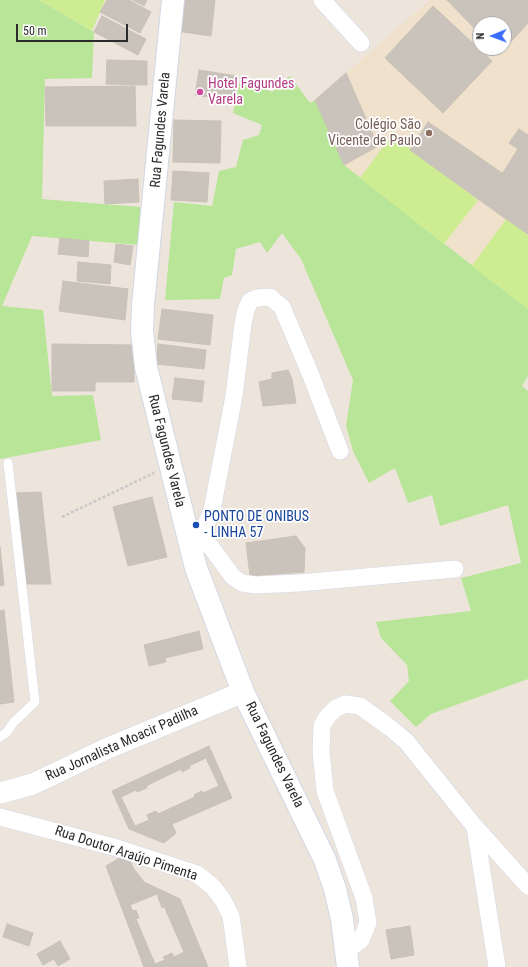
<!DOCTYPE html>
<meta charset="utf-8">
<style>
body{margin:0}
#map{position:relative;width:528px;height:967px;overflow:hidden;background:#ede5dc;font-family:"Roboto Condensed",sans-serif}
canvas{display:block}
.north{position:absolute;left:472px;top:16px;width:40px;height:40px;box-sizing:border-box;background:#fff;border:1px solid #aaa;border-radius:50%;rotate:269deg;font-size:11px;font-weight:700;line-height:16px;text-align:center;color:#2b2b2b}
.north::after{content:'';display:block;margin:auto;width:14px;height:18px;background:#386dff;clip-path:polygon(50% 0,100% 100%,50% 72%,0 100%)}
.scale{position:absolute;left:16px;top:24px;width:112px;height:18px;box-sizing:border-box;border:2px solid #2b2b2b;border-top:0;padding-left:5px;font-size:12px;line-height:14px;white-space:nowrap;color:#2b2b2b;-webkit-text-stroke:3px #fff;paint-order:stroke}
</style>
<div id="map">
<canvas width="528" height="967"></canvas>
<div class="north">N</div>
<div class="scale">50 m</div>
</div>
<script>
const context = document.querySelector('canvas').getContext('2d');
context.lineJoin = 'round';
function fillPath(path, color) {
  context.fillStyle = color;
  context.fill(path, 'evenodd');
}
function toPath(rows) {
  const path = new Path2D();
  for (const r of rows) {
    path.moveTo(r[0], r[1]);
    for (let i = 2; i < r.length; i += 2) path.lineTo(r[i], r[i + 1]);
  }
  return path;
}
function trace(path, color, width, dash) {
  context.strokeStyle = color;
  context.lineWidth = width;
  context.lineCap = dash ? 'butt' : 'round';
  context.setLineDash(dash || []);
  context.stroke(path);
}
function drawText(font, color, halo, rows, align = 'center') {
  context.font = font + ' "Roboto Condensed",sans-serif';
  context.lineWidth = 3.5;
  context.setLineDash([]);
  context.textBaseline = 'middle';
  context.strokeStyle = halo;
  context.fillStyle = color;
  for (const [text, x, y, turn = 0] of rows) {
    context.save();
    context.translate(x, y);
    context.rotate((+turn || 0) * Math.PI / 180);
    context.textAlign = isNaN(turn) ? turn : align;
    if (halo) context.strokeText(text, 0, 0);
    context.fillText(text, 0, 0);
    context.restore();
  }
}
fillPath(toPath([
 [430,0,447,0,480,34,480,48,493,48,499,55,528,23,528,309,344,165,315,100]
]), '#efe1cb');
fillPath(toPath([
 [0,0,39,0,94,32,92,78,45,79,42,199,140,207,139,245,32,236,2,306,43,310,52,396,93,395,101,440,0,459],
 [290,76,310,103,315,100,344,165,528,309,528,376,522,386,528,391,528,679,431,714,416,727,390,701,409,681,407,665,381,638,376,622,471,611,461,578,521,563,508,505,440,526,432,495,408,503,395,468,369,483,353,451,346,426,353,380,301,259,282,233,267,253,260,242,236,249,232,275,224,278,220,299,165,300,174,202,212,206,219,171,236,167,243,140,259,135,262,125,233,113,241,77,272,92]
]), '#b8e597');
fillPath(toPath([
 [39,0,105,0,92,31],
 [392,135,478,200,444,244,360,178],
 [506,219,528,234,528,309,472,266]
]), '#ceed93');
const building = toPath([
 [107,0,129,0,151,12,140,33,100,12,107,0],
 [133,0,147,0,144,6,133,0],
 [179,0,215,0,211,36,176,31,179,0],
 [447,0,528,0,528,23,499,55,493,48,504,48,504,24,480,24,480,34,447,0],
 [433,6,492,61,443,113,385,58,433,6],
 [102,16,146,39,138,55,94,32,102,16],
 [107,60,147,61,147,85,106,84,107,60],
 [199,70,237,76,234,101,195,95,199,70],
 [346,73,378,146,344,165,315,100,346,73],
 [135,86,136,126,46,126,45,87,135,86],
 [174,120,221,121,220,163,173,162,174,120],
 [428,122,502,173,495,185,516,200,506,219,410,150,428,122],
 [519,129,528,135,528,234,506,219,516,200,495,185,518,149,509,143,519,129],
 [173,171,209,173,207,202,171,200,173,171],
 [138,179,139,202,105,204,104,181,138,179],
 [60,238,89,241,88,257,58,254,60,238],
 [116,244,133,246,130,265,114,262,116,244],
 [78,262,111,265,110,284,77,281,78,262],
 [63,281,128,289,125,320,59,311,63,281],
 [162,309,213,315,210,345,158,339,162,309],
 [52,344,134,345,134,382,95,382,95,391,52,391,52,344],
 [158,344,206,350,204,369,156,364,158,344],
 [288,370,292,379,296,403,263,406,259,382,272,379,272,373,288,370],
 [175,378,204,381,202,402,172,399,175,378],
 [41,492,51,584,26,584,15,493,41,492],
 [152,497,167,557,128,566,113,507,152,497],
 [296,536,305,548,304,572,250,576,246,543,296,536],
 [0,547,4,585,0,586,0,547],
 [4,610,14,702,0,704,0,611,4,610],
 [199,631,203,649,165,658,166,662,149,666,144,645,199,631],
 [209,746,232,798,172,824,176,833,164,843,129,829,112,791,209,746],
 [206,758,219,786,203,793,202,791,194,795,195,797,158,814,156,811,147,815,149,820,135,826,121,797,136,790,137,792,147,788,146,786,181,769,182,772,190,768,189,766,206,758],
 [126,854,134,869,144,882,180,899,208,967,144,967,106,866,126,854],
 [157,894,162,908,164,906,184,952,174,957,172,953,163,957,165,960,155,964,136,919,139,918,136,910,133,911,130,905,157,894],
 [7,924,33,933,29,946,3,937,7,924],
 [410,926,414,955,391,959,386,930,410,926],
 [60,941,70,959,58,966,54,959,43,965,37,954,60,941]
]);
fillPath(building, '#c9c3bb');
trace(building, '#c9c1b6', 1);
const service = toPath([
 [0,737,7,732,13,723,35,702,8,463]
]);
const minor = toPath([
 [322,0,361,43],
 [202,535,233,577,242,583,255,585,299,583,455,569],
 [188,540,202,535,212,510,234,396,243,324,246,310,250,301,257,298,270,297,282,307,310,373,340,451],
 [0,817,117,848,197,874,212,886,223,900,231,916,238,967],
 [475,827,497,967],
 [347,950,361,940,368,923,364,898,325,791,321,751,322,726,327,717,336,708,346,704,360,706,389,727,406,741,475,827,528,886]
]);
const tertiary = toPath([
 [0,793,33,784,106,749,243,692]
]);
const secondary = toPath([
 [173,0,143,305,142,331,146,367,196,568,243,692,325,860,335,889,342,919,348,967]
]);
trace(service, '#d2d7e4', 10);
trace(minor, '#d2d7e4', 18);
trace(tertiary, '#d2d7e4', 22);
trace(secondary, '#d2d7e4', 24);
trace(toPath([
 [62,517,154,473]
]), '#c8c8c8', 2.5, [3, 2]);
trace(service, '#fff', 9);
trace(minor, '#fff', 17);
trace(tertiary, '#fff', 21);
trace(secondary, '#fff', 22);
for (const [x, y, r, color] of [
 [200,92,4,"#d1479c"],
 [429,133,4,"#8d6e63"],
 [196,525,4,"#1a4fb4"]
]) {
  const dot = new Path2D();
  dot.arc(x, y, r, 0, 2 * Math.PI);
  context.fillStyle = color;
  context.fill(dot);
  trace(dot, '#fff', 1.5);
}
drawText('14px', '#b23c85', '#fff', [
 ["Hotel Fagundes",208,84],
 ["Varela",208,100]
], 'left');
drawText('14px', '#785e54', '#fff', [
 ["Colégio São",421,125],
 ["Vicente de Paulo",421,141]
], 'right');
drawText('14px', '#2b2b2b', '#fff', [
 ["Rua Fagundes Varela",161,130,-85],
 ["Rua Fagundes Varela",166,451,76],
 ["Rua Jornalista Moacir Padilha",122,744,-24],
 ["Rua Fagundes Varela",274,755,64],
 ["Rua Doutor Araújo Pimenta",126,854,18]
]);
drawText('14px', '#164399', '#fff', [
 ["PONTO DE ONIBUS",204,517],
 ["- LINHA 57",204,533]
], 'left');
</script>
